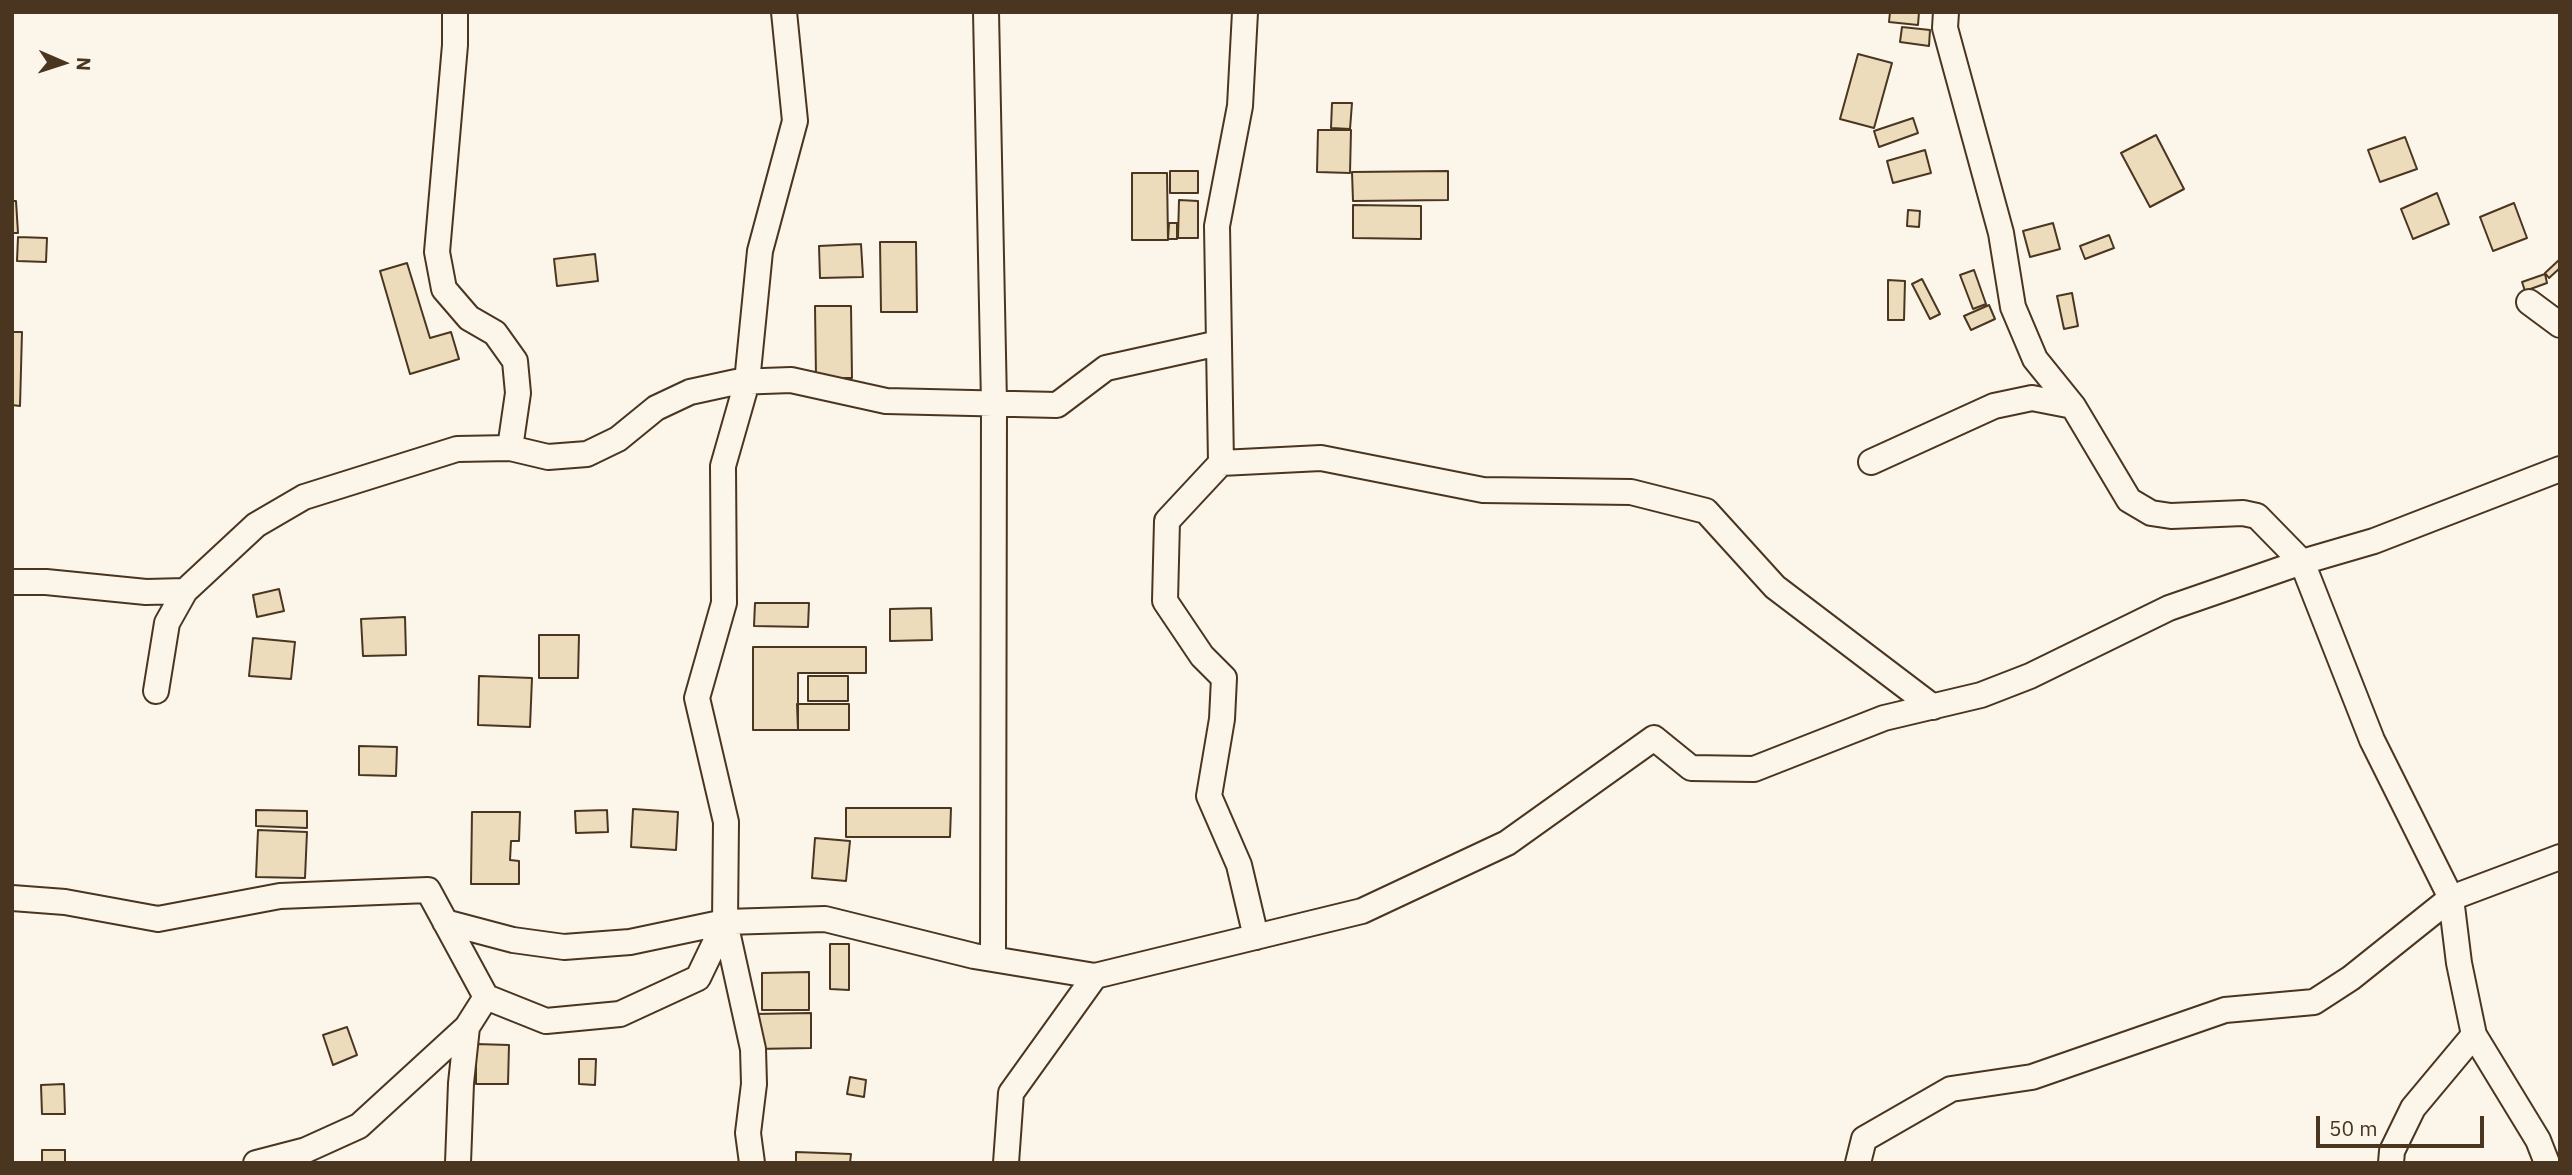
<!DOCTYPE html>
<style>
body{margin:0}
#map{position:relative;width:2572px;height:1175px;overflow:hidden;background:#fbf6e9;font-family:"IBM Plex Sans",sans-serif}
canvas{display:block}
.frame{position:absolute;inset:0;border:14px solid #4a3520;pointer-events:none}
.north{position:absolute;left:28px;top:28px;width:70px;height:70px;-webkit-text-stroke:5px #fbf6e9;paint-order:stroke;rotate:93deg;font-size:19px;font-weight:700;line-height:28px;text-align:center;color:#4a3520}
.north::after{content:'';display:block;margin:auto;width:24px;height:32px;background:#4a3520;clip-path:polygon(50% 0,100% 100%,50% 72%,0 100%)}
.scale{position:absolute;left:2316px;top:1116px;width:168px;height:32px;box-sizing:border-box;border:4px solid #4a3520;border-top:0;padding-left:9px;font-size:21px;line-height:24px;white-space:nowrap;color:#4a3520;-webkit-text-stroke:5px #fbf6e9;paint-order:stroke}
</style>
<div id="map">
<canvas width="2572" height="1175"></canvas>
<div class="frame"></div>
<div class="north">N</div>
<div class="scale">50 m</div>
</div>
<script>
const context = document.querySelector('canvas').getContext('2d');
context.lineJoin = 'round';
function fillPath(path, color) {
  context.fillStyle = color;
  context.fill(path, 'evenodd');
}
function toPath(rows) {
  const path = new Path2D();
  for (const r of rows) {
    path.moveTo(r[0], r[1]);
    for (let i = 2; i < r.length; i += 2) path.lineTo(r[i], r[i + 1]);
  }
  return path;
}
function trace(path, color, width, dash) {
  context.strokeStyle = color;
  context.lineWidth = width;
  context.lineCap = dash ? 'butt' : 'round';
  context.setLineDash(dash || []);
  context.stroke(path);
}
const building = toPath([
 [1890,12,1919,12,1918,25,1889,22,1890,12],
 [1902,27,1930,30,1929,46,1900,42,1902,27],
 [1858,54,1892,63,1874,128,1840,119,1858,54],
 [1332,103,1352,103,1350,129,1331,128,1332,103],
 [1913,118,1918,133,1879,147,1874,131,1913,118],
 [1318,130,1351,130,1350,173,1317,172,1318,130],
 [2156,135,2184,189,2150,207,2121,153,2156,135],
 [2405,137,2417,169,2380,182,2368,150,2405,137],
 [1925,150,1931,173,1893,183,1887,161,1925,150],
 [1170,171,1198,171,1198,193,1170,193,1170,171],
 [1448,171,1448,200,1353,201,1352,172,1448,171],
 [1132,173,1167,173,1168,240,1132,240,1132,173],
 [2437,193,2449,224,2413,239,2401,209,2437,193],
 [1179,200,1198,201,1198,238,1178,238,1179,200],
 [12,201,16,201,18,233,12,233,12,201],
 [2514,203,2527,238,2493,251,2480,217,2514,203],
 [1353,205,1421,206,1421,239,1353,238,1353,205],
 [1908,210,1920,211,1919,227,1907,226,1908,210],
 [1169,223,1177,223,1177,239,1168,239,1169,223],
 [2053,223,2060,249,2030,257,2023,231,2053,223],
 [2109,235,2114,248,2085,259,2080,246,2109,235],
 [18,237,47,238,46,262,17,261,18,237],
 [880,242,916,242,917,312,881,312,880,242],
 [861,244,863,277,820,278,819,246,861,244],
 [595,254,598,281,557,286,554,259,595,254],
 [2559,260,2560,268,2549,278,2545,273,2559,260],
 [407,263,430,338,451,332,459,359,410,374,380,271,407,263],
 [1974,270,1986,304,1973,309,1960,275,1974,270],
 [2545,274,2547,283,2525,291,2522,282,2545,274],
 [1922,279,1940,314,1930,319,1912,284,1922,279],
 [1888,280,1905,281,1904,320,1888,320,1888,280],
 [2072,293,2078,326,2064,329,2057,296,2072,293],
 [1989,305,1995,319,1971,330,1964,316,1989,305],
 [815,306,851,306,852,378,816,378,815,306],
 [12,332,22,332,20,406,12,405,12,332],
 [279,589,284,611,257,617,253,595,279,589],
 [755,603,809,603,808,627,754,626,755,603],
 [931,608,932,640,890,641,890,609,931,608],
 [405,617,406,655,363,656,361,619,405,617],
 [539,635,579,635,578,678,539,678,539,635],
 [253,638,295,642,291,679,249,676,253,638],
 [753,647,866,647,866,673,798,673,798,730,753,730,753,647],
 [479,676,532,678,530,727,478,725,479,676],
 [808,676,848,676,848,701,808,701,808,676],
 [797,704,849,704,849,730,798,730,797,704],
 [359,746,397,747,396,776,359,775,359,746],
 [846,808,951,808,950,837,846,837,846,808],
 [633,809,678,812,676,850,631,847,633,809],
 [256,810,307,811,307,828,256,826,256,810],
 [607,810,608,832,576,833,575,811,607,810],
 [472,812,520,812,519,841,511,841,510,860,519,861,519,884,471,884,472,812],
 [258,830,307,832,305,878,256,877,258,830],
 [815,838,850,841,846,881,812,878,815,838],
 [830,944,849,944,849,990,830,989,830,944],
 [809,972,809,1010,762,1010,762,973,809,972],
 [811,1013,811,1048,755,1049,755,1014,811,1013],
 [347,1027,357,1055,333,1065,323,1035,347,1027],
 [476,1044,509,1045,508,1084,476,1084,476,1044],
 [579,1059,596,1059,595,1085,579,1084,579,1059],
 [850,1077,866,1080,864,1097,847,1094,850,1077],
 [64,1084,65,1114,42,1114,41,1085,64,1084],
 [42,1150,65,1150,65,1163,42,1163,42,1150],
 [796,1152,851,1154,850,1163,796,1163,796,1152]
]);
fillPath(building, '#ecdcbc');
trace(building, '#4a3520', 2);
const minor = toPath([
 [455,12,455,45,437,252,444,289,469,318,495,333,515,361,518,393,510,448],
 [986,12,994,403,993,959],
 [1245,12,1240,106,1217,226,1221,463,1167,521,1165,601,1202,656,1224,678,1222,719,1209,796,1239,865,1256,937],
 [1946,12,1945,28,2001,233,2013,307,2035,359,2073,406,2129,500,2151,513,2171,516,2243,513,2257,516,2302,562,2374,541,2560,469],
 [2529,302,2560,325],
 [1871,462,1994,406,2032,398,2073,406],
 [1221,463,1321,458,1483,490,1631,492,1706,511,1775,587,1933,707],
 [12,582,46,582,146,592,185,591],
 [156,691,167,623,185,591,256,525,304,497,457,449,510,448,548,457,587,454,618,439,656,408,690,392,736,382,791,380,886,401,1057,405,1106,368,1219,343],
 [12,898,65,902,158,919,280,896,428,890,486,997],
 [445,922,513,940,564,947,630,942,725,922,825,919,974,956,1095,976,1362,911,1507,843,1654,738,1691,768,1754,769,1884,718,1981,695,2030,676,2169,608,2302,562,2372,740,2451,898,2459,963,2474,1035,2413,1108,2392,1151,2391,1163],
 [2474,1035,2538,1140,2547,1163],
 [256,1163,306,1150,359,1126,467,1027],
 [458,1163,461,1083,467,1027,486,997,546,1021,620,1014,698,978,725,922],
 [752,1163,748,1133,754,1084,753,1049,725,922,726,822,697,698,724,603,723,466,747,382,760,251,795,121,784,12],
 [1006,1163,1011,1093,1095,976],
 [1858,1163,1864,1139,1951,1089,2032,1077,2225,1010,2314,1002,2351,978,2451,898,2560,857]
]);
trace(minor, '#4a3520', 28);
trace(minor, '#fbf6e9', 24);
</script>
